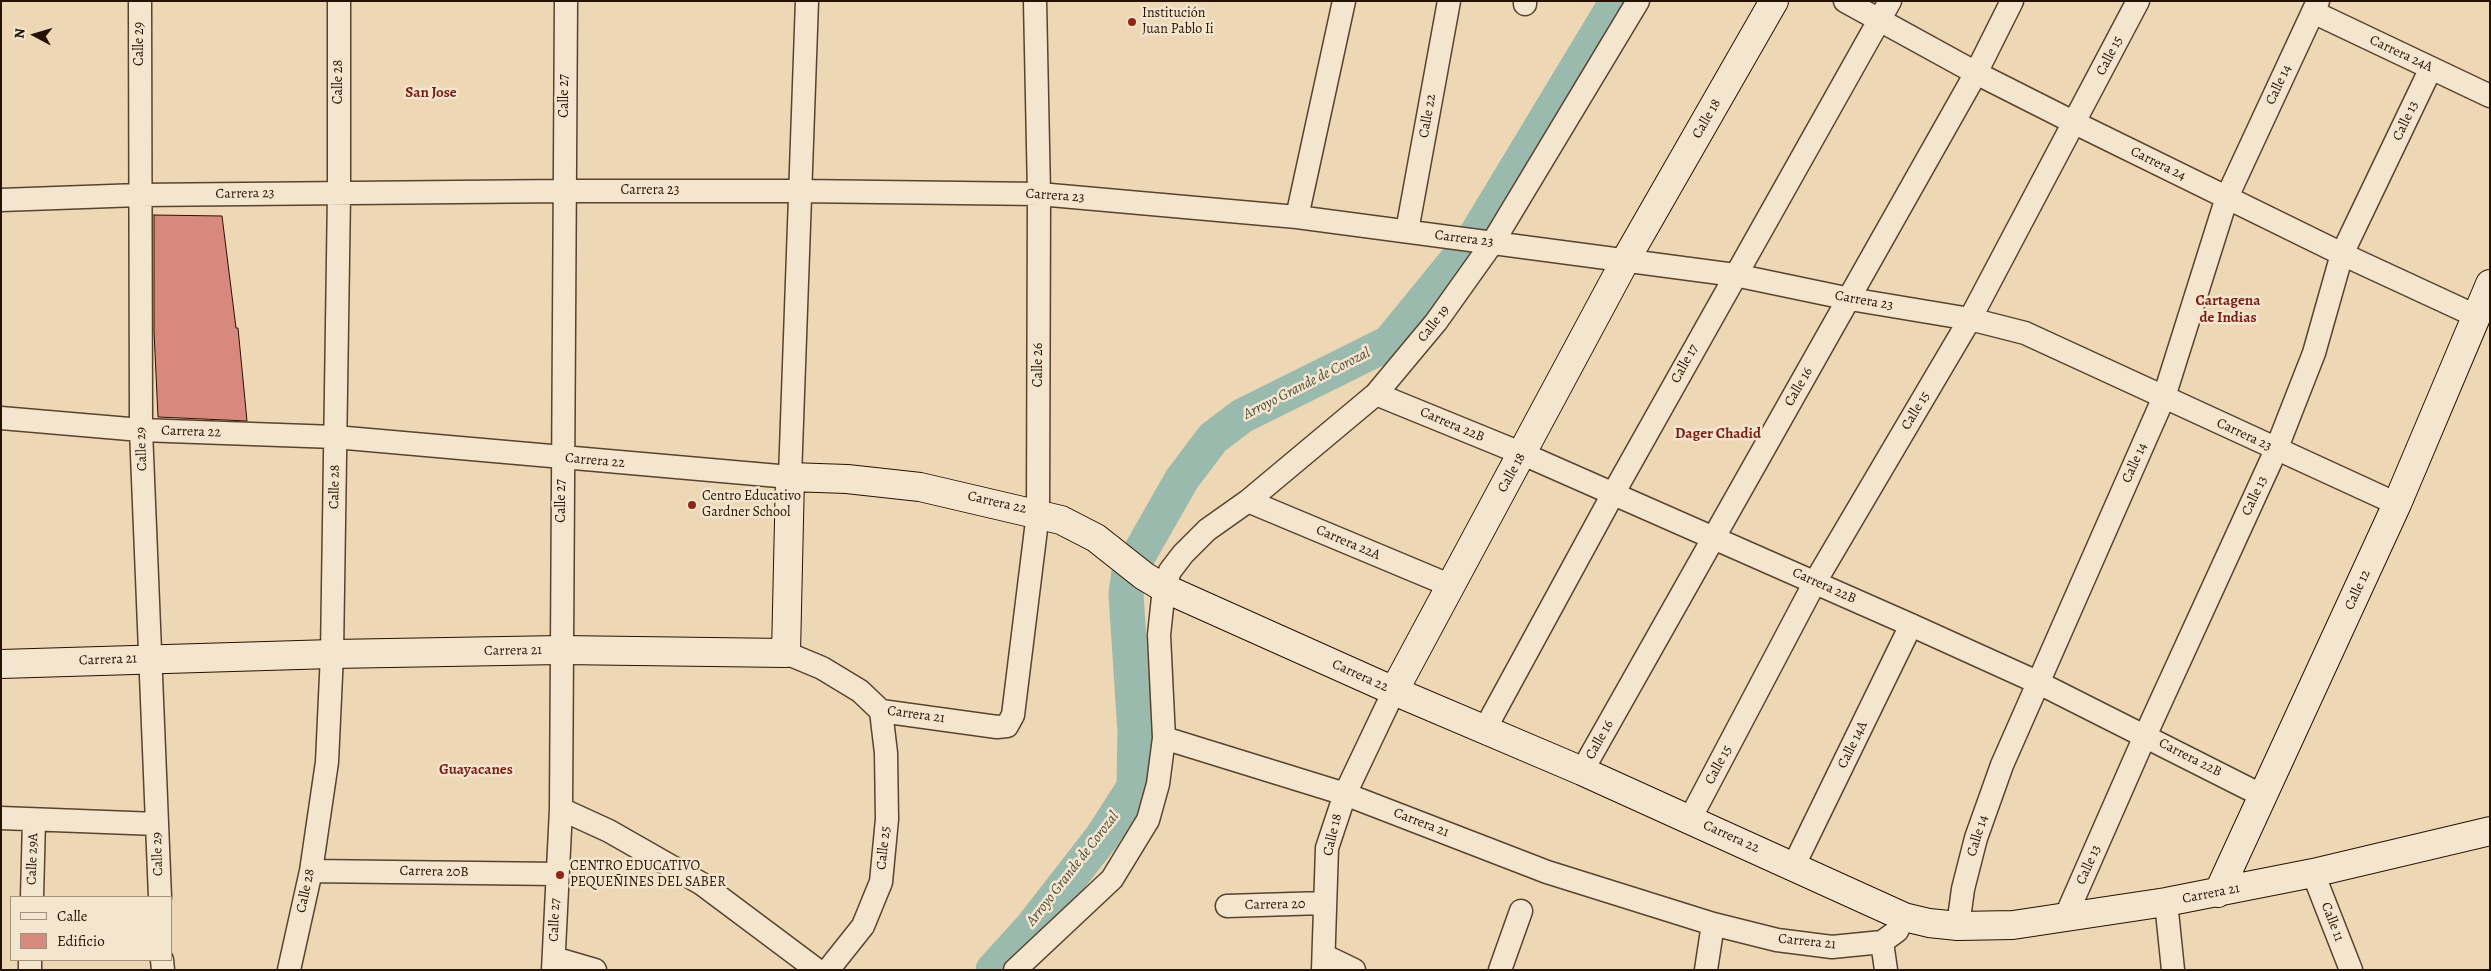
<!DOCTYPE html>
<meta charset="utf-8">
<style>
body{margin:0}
#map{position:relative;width:2491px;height:971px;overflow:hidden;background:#edd7b4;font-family:Alegreya,serif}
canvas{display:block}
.frame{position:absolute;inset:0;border:2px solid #261201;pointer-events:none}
.legend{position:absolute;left:10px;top:896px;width:162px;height:65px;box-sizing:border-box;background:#f3e5ce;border:1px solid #a1917c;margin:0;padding:6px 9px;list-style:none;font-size:15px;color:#261201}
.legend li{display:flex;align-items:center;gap:10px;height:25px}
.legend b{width:25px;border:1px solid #a1917c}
.north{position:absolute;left:10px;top:10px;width:50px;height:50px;-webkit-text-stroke:4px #f3e5ce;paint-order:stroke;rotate:276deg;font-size:14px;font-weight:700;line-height:20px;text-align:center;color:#261201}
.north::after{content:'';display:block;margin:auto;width:18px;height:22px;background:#261201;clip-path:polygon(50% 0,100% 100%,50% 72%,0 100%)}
</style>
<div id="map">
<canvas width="2491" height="971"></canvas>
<div class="frame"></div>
<ul class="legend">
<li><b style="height:6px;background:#f3e5ce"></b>Calle</li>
<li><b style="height:14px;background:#d7897d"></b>Edificio</li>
</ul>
<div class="north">N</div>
</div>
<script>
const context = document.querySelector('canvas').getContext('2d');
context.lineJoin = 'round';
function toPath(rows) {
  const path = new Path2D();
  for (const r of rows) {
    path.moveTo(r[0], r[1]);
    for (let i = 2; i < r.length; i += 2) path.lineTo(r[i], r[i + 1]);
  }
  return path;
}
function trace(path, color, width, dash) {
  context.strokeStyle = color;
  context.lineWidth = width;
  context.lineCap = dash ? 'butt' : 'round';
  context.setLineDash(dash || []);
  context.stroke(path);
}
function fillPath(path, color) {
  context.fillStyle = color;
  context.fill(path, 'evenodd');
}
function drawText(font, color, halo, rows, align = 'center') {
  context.font = font + ' Alegreya,serif';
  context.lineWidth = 5;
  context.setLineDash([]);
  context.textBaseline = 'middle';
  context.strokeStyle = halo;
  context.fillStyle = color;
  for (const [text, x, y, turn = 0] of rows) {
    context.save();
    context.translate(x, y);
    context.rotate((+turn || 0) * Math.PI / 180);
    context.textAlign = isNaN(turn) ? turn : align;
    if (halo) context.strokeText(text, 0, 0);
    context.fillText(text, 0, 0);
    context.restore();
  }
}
trace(toPath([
 [993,970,1032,927,1102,837,1134,787,1135,732,1126,594,1129,572,1182,479,1213,438,1242,416,1389,343,1473,240,1617,1]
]), '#99baac', 35);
const building = toPath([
 [154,215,222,216,236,328,238,328,247,421,158,417,154,331,154,215]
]);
fillPath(building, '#d7897d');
trace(building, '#261201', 1);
const street = toPath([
 [140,1,141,430,160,897],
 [1845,1,1976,73,2075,123,2342,254,2476,316],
 [1525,4,1525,1],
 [2313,12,2490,96],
 [1,200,139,195,564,191,799,191,1039,194,1297,217,1735,275,1850,299,1970,319,2025,333,2397,504],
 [1297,217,1344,1],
 [1407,231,1449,1],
 [1376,394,1523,454,1911,625,2039,683,2263,796],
 [1,418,141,430,335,437,790,477,807,1],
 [1248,501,1449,585],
 [786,653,822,668,860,691,881,711,997,727,1007,726,1013,715,1038,513,1039,194,1035,1],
 [1485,729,1613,494,1890,1],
 [1164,738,1345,794,1547,872,1713,924,1777,940,1832,947,1882,942,1897,931,1904,917],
 [1582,771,1976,73,2012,1],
 [561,809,609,831,702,884,817,970],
 [1,818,157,824],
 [1690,819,1815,582,1970,319,2138,1],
 [1794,865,1911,625],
 [311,871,557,874],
 [2313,873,2351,970],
 [32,897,34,820],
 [2166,902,2173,970],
 [1227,906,1324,903],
 [2065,918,2145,736,2276,450,2314,353,2342,254,2431,68],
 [1958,926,1963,889,1976,838,2002,765,2164,397,2227,197,2318,1],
 [1882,942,1886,970],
 [1325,956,1354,970],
 [554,958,595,970],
 [162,960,163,970],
 [30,970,30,960],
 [289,970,311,871,327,762,332,654,339,193,339,1],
 [553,970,561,809,566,1],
 [828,970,863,926,881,882,887,819,886,753,881,711],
 [1015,970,1112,879,1148,820,1158,784,1164,738,1159,635,1164,588,1170,571,1183,554,1207,530,1248,501,1376,394,1436,322,1493,242,1638,1],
 [1323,970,1327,848,1345,794,1394,691],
 [1500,970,1521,911],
 [1706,970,1713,924]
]);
const secondary = toPath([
 [1,664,332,654,561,650,786,653,790,477,847,479,920,487,1061,520,1096,538,1144,576,1164,588,1394,691,1582,771,1904,917,1929,923,1958,926,2013,925,2166,902,2313,873,2490,831],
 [1394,691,1625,261,1774,1],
 [2218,893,2397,504,2490,284]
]);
trace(street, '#58432e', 25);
trace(secondary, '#261201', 30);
trace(street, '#f3e5ce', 22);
trace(secondary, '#f3e5ce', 28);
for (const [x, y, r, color] of [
 [1132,22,5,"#8f2418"],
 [692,505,5,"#8f2418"],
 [560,875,5,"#8f2418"]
]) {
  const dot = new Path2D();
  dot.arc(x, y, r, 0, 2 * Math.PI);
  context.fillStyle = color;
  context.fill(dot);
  trace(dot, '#f3e5ce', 2);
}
drawText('14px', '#261201', '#f3e5ce', [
 ["Institución",1142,14],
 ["Juan Pablo Ii",1142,30],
 ["Centro Educativo",702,497],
 ["Gardner School",702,513],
 ["CENTRO EDUCATIVO",570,867],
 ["PEQUEÑINES DEL SABER",570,883]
], 'left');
drawText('14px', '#261201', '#f3e5ce', [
 ["Calle 29",140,44,-90],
 ["Carrera 24A",2401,54,25],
 ["Calle 15",2110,56,-63],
 ["Calle 28",339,82,-90],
 ["Calle 14",2279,85,-65],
 ["Calle 27",565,96,-90],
 ["Calle 22",1428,116,-80],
 ["Calle 18",1707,119,-60],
 ["Calle 13",2406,121,-65],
 ["Carrera 24",2158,164,26],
 ["Carrera 23",650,191],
 ["Carrera 23",245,194,-1],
 ["Carrera 23",1055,196,4],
 ["Carrera 23",1464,239,7],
 ["Carrera 23",1864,301,10],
 ["Calle 19",1434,324,-52],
 ["Calle 17",1685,364,-61],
 ["Calle 26",1039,365,-90],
 ["Calle 16",1799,387,-60],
 ["Calle 15",1916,411,-59],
 ["Carrera 22B",1452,425,23],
 ["Carrera 22",191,432,2],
 ["Carrera 23",2244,435,25],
 ["Calle 29",142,449,-92],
 ["Carrera 22",595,461,5],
 ["Calle 14",2135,463,-66],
 ["Calle 18",1512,473,-61],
 ["Calle 28",335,487,-89],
 ["Calle 13",2255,496,-65],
 ["Calle 27",562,501,-90],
 ["Carrera 22",997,503,13],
 ["Carrera 22A",1348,543,23],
 ["Carrera 22B",1824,586,24],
 ["Calle 12",2358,590,-65],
 ["Carrera 21",513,651,-1],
 ["Carrera 21",108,660,-2],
 ["Carrera 22",1360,676,24],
 ["Carrera 21",916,715,8],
 ["Calle 16",1600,740,-61],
 ["Calle 14A",1853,745,-64],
 ["Carrera 22B",2190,758,27],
 ["Calle 15",1719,765,-62],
 ["Carrera 21",1421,823,21],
 ["Calle 18",1333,835,-77],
 ["Calle 14",1978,836,-73],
 ["Carrera 22",1731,837,24],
 ["Calle 25",884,848,-84],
 ["Calle 29",158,854,-92],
 ["Calle 29A",33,859,-88],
 ["Calle 13",2089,865,-66],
 ["Carrera 20B",434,872,1],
 ["Calle 28",306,891,-78],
 ["Carrera 21",2211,894,-11],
 ["Carrera 20",1275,905,-1],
 ["Calle 27",555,920,-88],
 ["Calle 11",2332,922,69],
 ["Carrera 21",1807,942,6]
]);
drawText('bold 15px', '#7a1f14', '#f3e5ce', [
 ["San Jose",431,93],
 ["Cartagena",2228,301],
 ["de Indias",2228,318],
 ["Dager Chadid",1718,434],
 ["Guayacanes",476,770]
]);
drawText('italic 15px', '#4e4d3d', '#f3e5ce', [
 ["Arroyo Grande de Corozal",1307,384,-27],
 ["Arroyo Grande de Corozal",1073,869,-52]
]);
</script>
